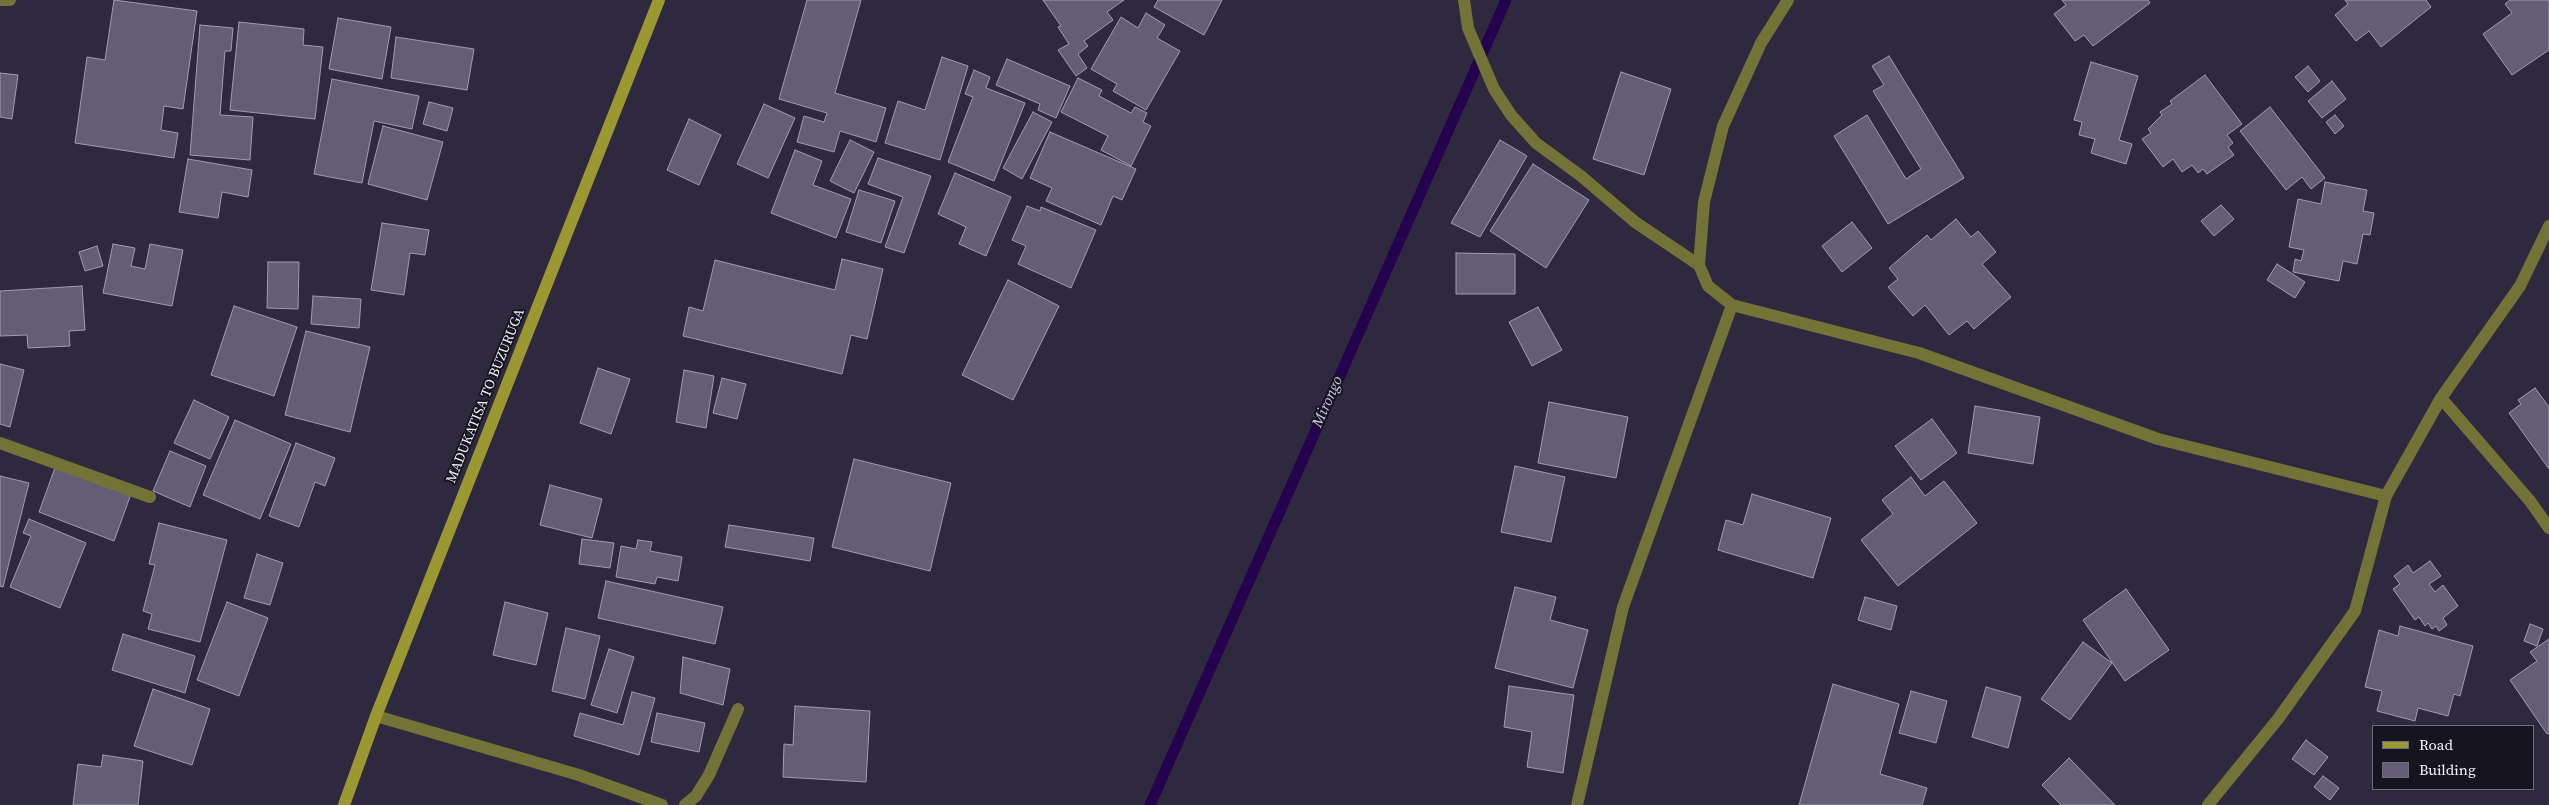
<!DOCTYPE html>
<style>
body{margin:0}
#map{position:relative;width:2549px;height:805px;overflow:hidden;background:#2f293f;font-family:"Source Serif 4",serif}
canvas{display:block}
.legend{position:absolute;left:2372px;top:725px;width:162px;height:65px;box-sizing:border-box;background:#16141e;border:1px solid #6f6d78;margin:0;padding:6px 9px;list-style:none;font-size:15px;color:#f5f3fe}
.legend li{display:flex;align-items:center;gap:10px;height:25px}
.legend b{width:25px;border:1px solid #6f6d78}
</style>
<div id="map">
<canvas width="2549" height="805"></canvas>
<ul class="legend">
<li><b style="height:6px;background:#9b9832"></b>Road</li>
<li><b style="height:14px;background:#635d75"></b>Building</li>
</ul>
</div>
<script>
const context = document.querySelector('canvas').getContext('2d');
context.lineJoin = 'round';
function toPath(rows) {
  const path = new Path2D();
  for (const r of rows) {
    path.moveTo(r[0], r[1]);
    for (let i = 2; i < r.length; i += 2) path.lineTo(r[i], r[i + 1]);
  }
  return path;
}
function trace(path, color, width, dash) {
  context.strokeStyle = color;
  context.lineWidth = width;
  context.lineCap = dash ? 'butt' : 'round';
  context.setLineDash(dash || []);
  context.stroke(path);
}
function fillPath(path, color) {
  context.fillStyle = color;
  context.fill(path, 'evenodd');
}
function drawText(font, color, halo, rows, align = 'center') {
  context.font = font + ' "Source Serif 4",serif';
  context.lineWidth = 4;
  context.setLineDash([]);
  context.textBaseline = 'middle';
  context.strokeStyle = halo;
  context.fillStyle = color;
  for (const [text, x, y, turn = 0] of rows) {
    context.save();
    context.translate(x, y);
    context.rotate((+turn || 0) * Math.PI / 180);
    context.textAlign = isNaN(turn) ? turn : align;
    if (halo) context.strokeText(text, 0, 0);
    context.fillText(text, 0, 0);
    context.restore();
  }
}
trace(toPath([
 [1150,805,1506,0]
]), '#25024d', 11);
const building = toPath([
 [114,0,197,11,183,109,164,106,161,130,178,133,174,158,75,143,87,57,105,60,114,0],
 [807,0,861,0,835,93,886,108,876,142,840,131,834,152,797,142,804,116,824,122,827,113,779,99,807,0],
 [1043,0,1124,0,1107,12,1113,20,1084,41,1088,46,1078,54,1087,68,1076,76,1058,50,1069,44,1058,27,1061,26,1043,0],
 [1158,0,1222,0,1204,35,1154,7,1158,0],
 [2062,0,2148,0,2150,3,2093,46,2084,35,2075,41,2054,14,2066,5,2062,0],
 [2345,0,2426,0,2431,7,2381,47,2369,31,2356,41,2335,15,2348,4,2345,0],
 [2510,0,2549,0,2549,50,2512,75,2483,34,2512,13,2505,4,2510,0],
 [1146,13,1165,25,1157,38,1180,51,1146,110,1113,91,1117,84,1091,69,1121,17,1138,28,1146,13],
 [338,18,391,27,382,79,329,69,338,18],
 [239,22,304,29,303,45,323,47,315,119,230,110,239,22],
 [200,25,233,28,231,51,225,51,220,115,253,117,250,160,190,155,200,25],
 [396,37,474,49,467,90,391,78,396,37],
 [1889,56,1964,178,1888,224,1834,136,1867,115,1906,179,1921,169,1873,91,1884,85,1872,66,1889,56],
 [942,57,968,66,940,160,885,143,898,101,925,110,942,57],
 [1007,59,1070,86,1056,118,1038,110,1040,104,996,85,1007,59],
 [2091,62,2138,76,2119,140,2132,144,2126,164,2091,153,2095,139,2079,135,2082,122,2074,120,2091,62],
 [2308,66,2320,81,2308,92,2295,77,2308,66],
 [974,70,990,77,986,88,1025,103,994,181,948,162,973,97,965,94,974,70],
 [1621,72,1671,89,1644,175,1593,159,1621,72],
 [0,73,18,75,12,119,0,117,0,73],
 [2205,75,2242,124,2227,135,2233,143,2228,147,2234,155,2207,174,2203,169,2198,173,2192,165,2182,172,2173,159,2163,167,2142,139,2151,133,2148,129,2162,115,2160,112,2172,104,2170,101,2205,75],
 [1078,78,1102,90,1099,96,1131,113,1135,107,1147,113,1143,122,1151,126,1131,166,1101,150,1108,136,1061,112,1078,78],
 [332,79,419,96,412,129,374,121,362,183,314,174,332,79],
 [2332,81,2346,99,2322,118,2308,101,2332,81],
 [429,102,453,108,447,131,423,124,429,102],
 [764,104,795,118,768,178,737,164,764,104],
 [2270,107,2325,178,2311,189,2302,177,2286,190,2240,131,2270,107],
 [1033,112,1052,122,1022,179,1003,168,1033,112],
 [2335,115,2344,126,2335,134,2326,122,2335,115],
 [689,119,721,135,699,185,667,170,689,119],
 [383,126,443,142,427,200,368,184,383,126],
 [1050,132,1136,169,1122,200,1113,196,1101,225,1046,201,1052,188,1030,178,1050,132],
 [850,140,874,152,854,193,830,181,850,140],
 [1500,140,1527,156,1480,237,1451,223,1500,140],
 [795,150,822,161,813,185,851,199,836,238,771,213,795,150],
 [878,158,931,176,904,253,885,247,903,197,868,184,878,158],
 [188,159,252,170,248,197,222,192,218,218,179,212,188,159],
 [1533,164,1589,200,1546,268,1490,231,1533,164],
 [955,173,1011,197,986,256,959,244,966,227,938,214,955,173],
 [2325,182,2367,190,2363,211,2374,213,2370,235,2363,234,2357,264,2343,261,2339,281,2293,272,2295,259,2301,261,2304,250,2289,247,2298,199,2321,204,2325,182],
 [859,190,895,201,881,243,846,232,859,190],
 [2221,205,2234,219,2214,236,2201,221,2221,205],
 [1027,206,1040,211,1041,207,1096,230,1071,288,1018,264,1026,246,1012,240,1027,206],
 [1956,219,1971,237,1978,231,1996,252,1982,264,2011,297,1974,329,1967,321,1949,335,1925,305,1913,316,1888,287,1898,279,1889,268,1927,235,1931,240,1956,219],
 [1852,222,1872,248,1842,272,1822,246,1852,222],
 [382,223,429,230,425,255,410,253,404,295,371,290,382,223],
 [113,244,135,248,131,266,145,269,150,244,183,250,172,306,103,293,113,244],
 [97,246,103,266,85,271,79,252,97,246],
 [1456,253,1515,254,1515,294,1456,294,1456,253],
 [842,259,883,269,867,339,851,335,842,374,683,336,689,307,703,311,715,260,835,290,842,259],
 [268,262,299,262,298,309,267,308,268,262],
 [2277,264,2305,282,2295,298,2267,280,2277,264],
 [1008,280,1059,306,1013,400,962,375,1008,280],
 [82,286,85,330,69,331,70,346,28,348,27,335,0,336,0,291,82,286],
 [313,296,361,299,359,328,311,324,313,296],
 [234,306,297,327,274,396,211,375,234,306],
 [1538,307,1562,350,1532,366,1509,322,1538,307],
 [306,331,370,347,350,432,285,415,306,331],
 [0,364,24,370,10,427,0,424,0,364],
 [598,368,630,379,611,434,580,423,598,368],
 [684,370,714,376,706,428,676,422,684,370],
 [722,378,746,384,737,419,713,413,722,378],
 [2535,388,2549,407,2549,469,2509,413,2521,404,2518,400,2535,388],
 [194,400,229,417,210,459,174,443,194,400],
 [1549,402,1628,417,1616,478,1538,463,1549,402],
 [1975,406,2040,417,2033,464,1968,453,1975,406],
 [1932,419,1957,453,1921,480,1895,446,1932,419],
 [235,420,291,444,260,519,203,495,235,420],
 [296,443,335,458,325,486,315,482,299,527,269,516,296,443],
 [170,451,206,466,190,507,153,491,170,451],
 [854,459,951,483,930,571,832,547,854,459],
 [56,465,131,494,114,541,39,512,56,465],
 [1515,466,1565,477,1551,542,1501,532,1515,466],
 [0,476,29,483,3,587,0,586,0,476],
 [1911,477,1925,496,1944,481,1977,523,1898,586,1861,540,1893,514,1882,500,1911,477],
 [550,485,602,499,592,538,540,525,550,485],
 [1752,494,1831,518,1813,578,1718,550,1726,520,1743,525,1752,494],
 [29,519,86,543,60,608,10,587,31,536,23,533,29,519],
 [159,523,227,540,200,642,148,629,152,614,143,611,155,565,149,564,159,523],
 [729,525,814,538,810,561,725,547,729,525],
 [582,539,614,543,610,568,579,564,582,539],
 [638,540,652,542,650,551,682,557,678,581,657,577,655,584,616,577,621,546,636,549,638,540],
 [257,554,283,563,270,605,244,598,257,554],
 [2430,561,2441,576,2429,584,2435,592,2443,585,2458,606,2443,618,2447,625,2439,631,2436,626,2432,629,2428,623,2425,626,2419,617,2415,620,2393,589,2400,584,2394,576,2408,565,2413,573,2430,561],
 [606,581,723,607,715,644,598,618,606,581],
 [1515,587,1556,597,1550,620,1588,630,1573,688,1495,668,1515,587],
 [2126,589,2169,650,2125,681,2083,620,2126,589],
 [1865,597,1897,606,1891,630,1858,620,1865,597],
 [227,602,268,618,239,696,197,680,227,602],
 [505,602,548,613,536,665,493,655,505,602],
 [2530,624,2543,629,2537,646,2524,641,2530,624],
 [2400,626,2473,646,2460,696,2454,694,2448,716,2418,708,2415,721,2377,711,2382,691,2365,687,2379,630,2398,636,2400,626],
 [566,628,600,636,585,699,552,691,566,628],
 [123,634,195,656,185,693,112,670,123,634],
 [2549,639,2549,733,2547,734,2510,680,2537,661,2530,652,2549,639],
 [2083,642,2112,663,2070,720,2041,699,2083,642],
 [609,649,634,657,617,713,591,705,609,649],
 [683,657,730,669,723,705,680,693,683,657],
 [1833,684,1899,704,1880,774,1927,788,1922,805,1799,805,1833,684],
 [1509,686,1574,695,1563,773,1527,767,1532,732,1504,727,1509,686],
 [1986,687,2021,697,2008,748,1972,737,1986,687],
 [153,689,210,709,192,765,134,746,153,689],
 [1911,691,1947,701,1936,743,1899,733,1911,691],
 [632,692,655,698,639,755,574,736,580,713,623,725,632,692],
 [795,706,870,711,866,782,783,777,784,744,793,745,795,706],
 [657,713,705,723,699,752,651,742,657,713],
 [2306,740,2328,757,2314,775,2292,759,2306,740],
 [103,755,143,761,138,805,73,805,78,764,101,767,103,755],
 [2069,758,2115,805,2061,805,2042,785,2069,758],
 [2323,776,2339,788,2330,800,2314,787,2323,776]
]);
fillPath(building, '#635d75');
trace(building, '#a19bb6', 1);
trace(toPath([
 [1464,0,1468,28,1494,89,1511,115,1536,143,1581,176,1635,222,1699,265],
 [376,716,579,775,662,805],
 [685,805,696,796,709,775,738,709]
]), '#737237', 12);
trace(toPath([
 [0,0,10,0],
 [1788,0,1761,43,1723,126,1704,202,1699,265,1708,286,1732,305,1919,353,2158,439,2386,496],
 [2441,398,2530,501,2549,528],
 [0,443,150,497],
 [1577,805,1623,607,1732,305],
 [2208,805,2278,719,2355,611,2386,496,2441,398,2520,286,2549,226]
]), '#737237', 12);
trace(toPath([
 [344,805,376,716,659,0]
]), '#9b9832', 12);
drawText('14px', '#f5f3fe', '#16141e', [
 ["MADUKATISA TO BUZURUGA",486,396,-68]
]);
drawText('italic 15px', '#d0c5f0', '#16141e', [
 ["Mirongo",1328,402,-66]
]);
</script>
